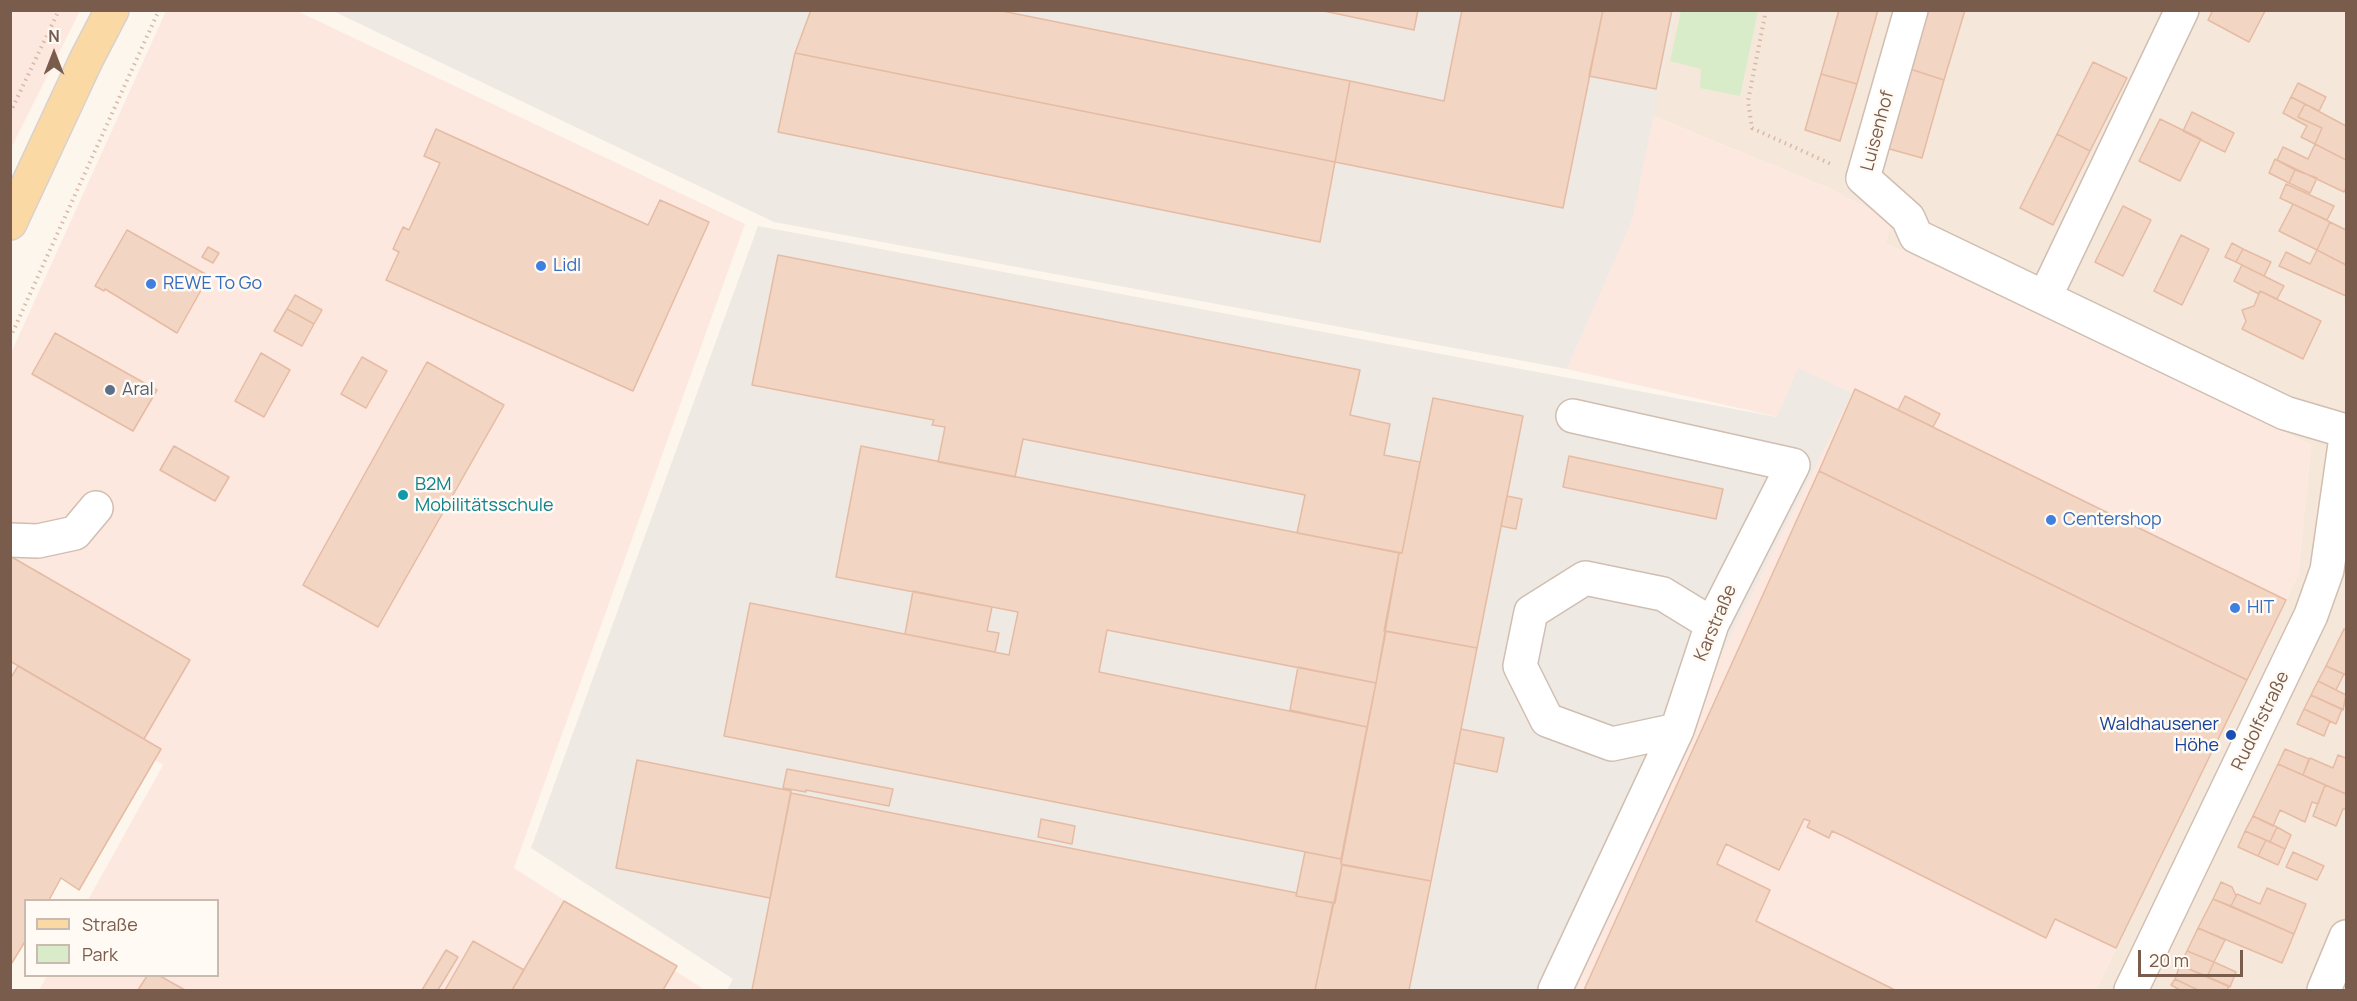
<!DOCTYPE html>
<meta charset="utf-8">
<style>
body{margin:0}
#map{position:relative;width:2357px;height:1001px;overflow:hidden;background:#fdf6ec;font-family:Manrope,sans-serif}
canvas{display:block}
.frame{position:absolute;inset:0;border:12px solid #7a5c4d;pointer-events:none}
.legend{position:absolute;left:24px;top:899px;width:195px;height:78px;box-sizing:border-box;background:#fffaf3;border:2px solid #cabbb1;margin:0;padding:8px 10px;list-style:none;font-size:18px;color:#7a5c4d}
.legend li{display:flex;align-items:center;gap:12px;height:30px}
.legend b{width:30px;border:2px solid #cabbb1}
.north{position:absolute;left:24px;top:24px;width:60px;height:60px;-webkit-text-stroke:4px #fffaf3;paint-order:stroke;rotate:0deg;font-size:16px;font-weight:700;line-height:24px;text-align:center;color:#7a5c4d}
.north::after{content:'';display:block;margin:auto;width:21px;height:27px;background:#7a5c4d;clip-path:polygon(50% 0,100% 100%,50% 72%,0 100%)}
.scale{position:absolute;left:2138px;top:950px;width:105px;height:27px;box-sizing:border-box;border:3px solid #7a5c4d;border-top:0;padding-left:8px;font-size:18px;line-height:21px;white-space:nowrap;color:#7a5c4d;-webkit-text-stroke:4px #fffaf3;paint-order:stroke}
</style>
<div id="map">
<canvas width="2357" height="1001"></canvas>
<div class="frame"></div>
<ul class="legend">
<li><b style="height:8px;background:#fbd9a5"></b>Straße</li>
<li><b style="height:16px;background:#d8ecc9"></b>Park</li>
</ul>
<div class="north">N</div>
<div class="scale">20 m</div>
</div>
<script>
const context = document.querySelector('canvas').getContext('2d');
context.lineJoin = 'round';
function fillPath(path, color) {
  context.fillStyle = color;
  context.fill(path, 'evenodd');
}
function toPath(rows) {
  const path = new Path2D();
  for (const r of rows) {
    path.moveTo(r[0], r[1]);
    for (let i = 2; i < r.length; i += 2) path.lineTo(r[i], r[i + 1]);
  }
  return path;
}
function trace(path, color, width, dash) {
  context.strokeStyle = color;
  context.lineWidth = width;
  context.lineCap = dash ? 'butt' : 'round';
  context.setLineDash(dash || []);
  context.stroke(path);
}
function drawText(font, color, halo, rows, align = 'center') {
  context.font = font + ' Manrope,sans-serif';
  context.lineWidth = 5;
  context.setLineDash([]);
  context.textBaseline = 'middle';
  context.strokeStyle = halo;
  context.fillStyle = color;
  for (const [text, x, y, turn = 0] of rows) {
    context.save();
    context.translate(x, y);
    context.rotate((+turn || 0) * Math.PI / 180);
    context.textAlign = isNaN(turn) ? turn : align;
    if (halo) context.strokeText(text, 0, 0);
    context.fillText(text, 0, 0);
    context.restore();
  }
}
fillPath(toPath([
 [1675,11,2346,11,2346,990,2096,990,2298,575,2311,445,1885,243,1892,221,1828,188,1653,116]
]), '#f5e8da');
fillPath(toPath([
 [11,10,80,11,11,148,10,11],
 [166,11,297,11,745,224,514,868,702,988,701,990,39,990,47,976,218,976,218,900,88,900,163,765,11,674,11,353],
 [1653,116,1828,188,1893,220,1885,243,2311,445,2298,575,2096,990,1554,990,1778,417,1567,369,1629,222]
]), '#fde8e0');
fillPath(toPath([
 [333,11,1675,11,1632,220,1567,369,774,222],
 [758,226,1777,417,1798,368,1852,393,1554,990,727,990,733,979,531,848]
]), '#efe9e4');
fillPath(toPath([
 [1681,11,1758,11,1740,96,1700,88,1701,69,1670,61]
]), '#d8ecc9');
const building = toPath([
 [811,10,997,10,1350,81,1335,162,795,53,811,10],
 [1319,10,1418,10,1414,30,1319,10],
 [1462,10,1603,10,1563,208,1335,162,1350,81,1444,101,1462,10],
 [1603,10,1672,10,1656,89,1589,76,1603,10],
 [1839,10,1878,10,1857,84,1821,74,1839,10],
 [1927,10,1965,10,1944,80,1910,69,1927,10],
 [2213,10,2264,10,2265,11,2249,42,2208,20,2213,10],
 [795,53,1335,162,1320,242,778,132,795,53],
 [2093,62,2127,78,2090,151,2057,134,2093,62],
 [1910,69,1944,80,1922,158,1886,148,1910,69],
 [1821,74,1857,84,1840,141,1805,130,1821,74],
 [2298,83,2326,97,2319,111,2291,97,2298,83],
 [2291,97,2305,104,2298,117,2322,128,2315,144,2301,137,2307,126,2283,113,2291,97],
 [2305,104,2346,126,2346,160,2315,144,2322,128,2298,117,2305,104],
 [2192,112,2234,133,2225,152,2183,131,2192,112],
 [2160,119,2201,139,2180,181,2139,161,2160,119],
 [436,129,648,225,660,200,709,222,633,391,386,280,399,252,393,249,403,227,409,230,440,163,424,156,436,129],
 [2057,134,2090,151,2053,225,2020,208,2057,134],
 [2315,144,2346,160,2346,188,2344,192,2277,160,2283,147,2308,159,2315,144],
 [2275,159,2295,170,2289,183,2269,173,2275,159],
 [2295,170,2317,178,2310,193,2289,183,2295,170],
 [2286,184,2334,206,2327,220,2280,198,2286,184],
 [2293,204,2330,222,2317,250,2279,231,2293,204],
 [2123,206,2151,220,2123,276,2095,262,2123,206],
 [2330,222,2346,230,2346,265,2317,250,2330,222],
 [127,230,209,276,177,333,105,289,104,291,95,286,127,230],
 [2181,235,2209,249,2182,305,2154,291,2181,235],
 [2232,243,2243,249,2236,262,2225,257,2232,243],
 [208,247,219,253,213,263,202,257,208,247],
 [2243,249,2271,262,2264,276,2236,262,2243,249],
 [2317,250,2346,265,2346,296,2279,266,2286,252,2310,264,2317,250],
 [778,255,1360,370,1350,415,1390,424,1384,455,1420,462,1402,553,1297,533,1305,495,1023,439,1015,477,938,462,945,427,932,425,934,420,752,385,778,255],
 [2242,265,2284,286,2277,299,2260,291,2259,294,2234,281,2242,265],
 [2260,291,2321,321,2303,359,2242,329,2246,321,2242,310,2254,306,2260,291],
 [295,295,322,310,314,324,287,309,295,295],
 [287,309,314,324,302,346,274,331,287,309],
 [55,333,157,390,133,431,32,374,55,333],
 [261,353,290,370,264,417,235,401,261,353],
 [362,357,387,371,366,408,341,394,362,357],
 [427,362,504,405,378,627,303,585,427,362],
 [1855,389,2286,600,2247,680,1819,471,1855,389],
 [1905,396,1940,414,1933,427,1898,410,1905,396],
 [1433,398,1523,416,1477,648,1384,631,1399,553,1402,553,1433,398],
 [174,446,229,477,215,501,160,470,174,446],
 [861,446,1399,553,1376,683,1107,630,1099,672,1367,727,1341,859,724,736,750,603,1009,655,1018,612,836,577,861,446],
 [1569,456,1723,489,1716,519,1563,487,1569,456],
 [1819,471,2247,680,2116,948,2055,919,2046,938,1843,836,1832,831,1829,838,1807,827,1810,821,1804,819,1779,870,1726,844,1717,864,1770,890,1756,921,1895,990,1584,990,1819,471],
 [1507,496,1522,499,1516,529,1501,526,1507,496],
 [10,556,190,660,144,739,10,661,10,556],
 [913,591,992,607,987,631,999,633,995,652,905,634,913,591],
 [2344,629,2346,630,2346,675,2326,666,2344,629],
 [1386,631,1477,648,1431,881,1341,864,1386,631],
 [18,666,161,749,79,890,61,878,49,900,26,900,26,940,10,966,10,679,18,666],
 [2326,666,2344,674,2336,690,2318,681,2326,666],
 [1298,667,1376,683,1367,727,1290,710,1298,667],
 [2318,681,2346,695,2343,710,2311,695,2318,681],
 [2311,695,2342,709,2336,724,2304,709,2311,695],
 [2304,709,2330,721,2324,736,2297,724,2304,709],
 [1461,729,1504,738,1497,772,1454,763,1461,729],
 [2285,749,2309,759,2303,775,2278,764,2285,749],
 [2338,755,2346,758,2346,794,2303,775,2310,758,2333,768,2338,755],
 [637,760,791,791,770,898,616,868,637,760],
 [2278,764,2325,785,2318,804,2312,802,2305,822,2280,810,2273,826,2253,816,2278,764],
 [787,769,893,789,889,806,806,790,806,792,783,788,787,769],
 [2325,785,2346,794,2346,809,2343,809,2336,826,2313,816,2325,785],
 [791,793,1297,893,1296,896,1333,903,1315,990,752,990,791,793],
 [2253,816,2277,827,2270,842,2245,831,2253,816],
 [1041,819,1075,826,1072,844,1038,837,1041,819],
 [2277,827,2291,835,2285,849,2270,842,2277,827],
 [2245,831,2266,840,2258,856,2238,847,2245,831],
 [2266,840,2285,849,2278,865,2258,856,2266,840],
 [1305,852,1341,859,1341,864,1342,865,1335,903,1296,896,1305,852],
 [2293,852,2324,866,2317,880,2286,867,2293,852],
 [1342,865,1431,881,1409,990,1315,990,1342,865],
 [2221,882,2232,887,2236,896,2231,906,2213,899,2221,882],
 [2267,888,2306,904,2294,934,2231,906,2237,894,2260,904,2267,888],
 [2213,899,2294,934,2282,963,2198,928,2213,899],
 [564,901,677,966,663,990,512,990,564,901],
 [2198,928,2225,940,2214,962,2187,951,2198,928],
 [473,941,524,970,512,990,445,990,473,941],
 [446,950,458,957,438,990,422,990,446,950],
 [2187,951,2214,962,2207,977,2180,965,2187,951],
 [2214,962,2236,972,2230,987,2207,977,2214,962],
 [2180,965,2229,986,2227,990,2198,990,2175,979,2180,965],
 [147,976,160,976,185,990,138,990,147,976],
 [2175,979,2198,990,2180,990,2171,985,2175,979]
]);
fillPath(building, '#f3d5c3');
trace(building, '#e6bba3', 1.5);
const minor = toPath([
 [1911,10,1863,178,1908,218,1916,236,2285,413,2346,431],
 [2045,297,2182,10],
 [10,540,38,541,75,533,96,508],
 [1677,730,1612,744,1547,720,1520,666,1531,612,1585,578,1663,594,1712,624],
 [1555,990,1677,730,1712,624,1793,465,1573,416],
 [2131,990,2311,615,2327,570,2346,437],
 [2324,990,2346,937]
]);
const major = toPath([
 [10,223,86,60,112,10]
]);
trace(minor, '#d1beb0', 36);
trace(major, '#dad1cd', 36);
trace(toPath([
 [1766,10,1748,101,1752,128,1833,165],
 [10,113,59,10],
 [10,338,159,10]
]), '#d9b8a5', 4, [1.5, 4.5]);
trace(minor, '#fff', 33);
trace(major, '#fbd9a5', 33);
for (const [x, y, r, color] of [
 [541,266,6,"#3f7fe0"],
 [151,284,6,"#3f7fe0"],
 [110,390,6,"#5c6f8a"],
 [403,495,6,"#0f9aa8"],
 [2051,520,6,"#3f7fe0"],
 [2235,608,6,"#3f7fe0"],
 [2231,735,6,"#1a4fb4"]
]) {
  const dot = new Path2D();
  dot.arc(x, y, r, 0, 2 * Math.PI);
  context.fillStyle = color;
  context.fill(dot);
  trace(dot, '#fffaf3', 2);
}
drawText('18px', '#7a5c4d', '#fffaf3', [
 ["Luisenhof",1878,131,-75],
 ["Karstraße",1716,623,-67],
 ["Rudolfstraße",2261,721,-64]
]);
drawText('18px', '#366cbe', '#fffaf3', [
 ["Lidl",553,266],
 ["REWE To Go",163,284],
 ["Centershop",2063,520],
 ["HIT",2247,608]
], 'left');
drawText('18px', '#4e5e75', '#fffaf3', [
 ["Aral",122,390]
], 'left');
drawText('18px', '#0d838f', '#fffaf3', [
 ["B2M",415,485],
 ["Mobilitätsschule",415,506]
], 'left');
drawText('18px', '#164399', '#fffaf3', [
 ["Waldhausener",2219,725],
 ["Höhe",2219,746]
], 'right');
</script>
